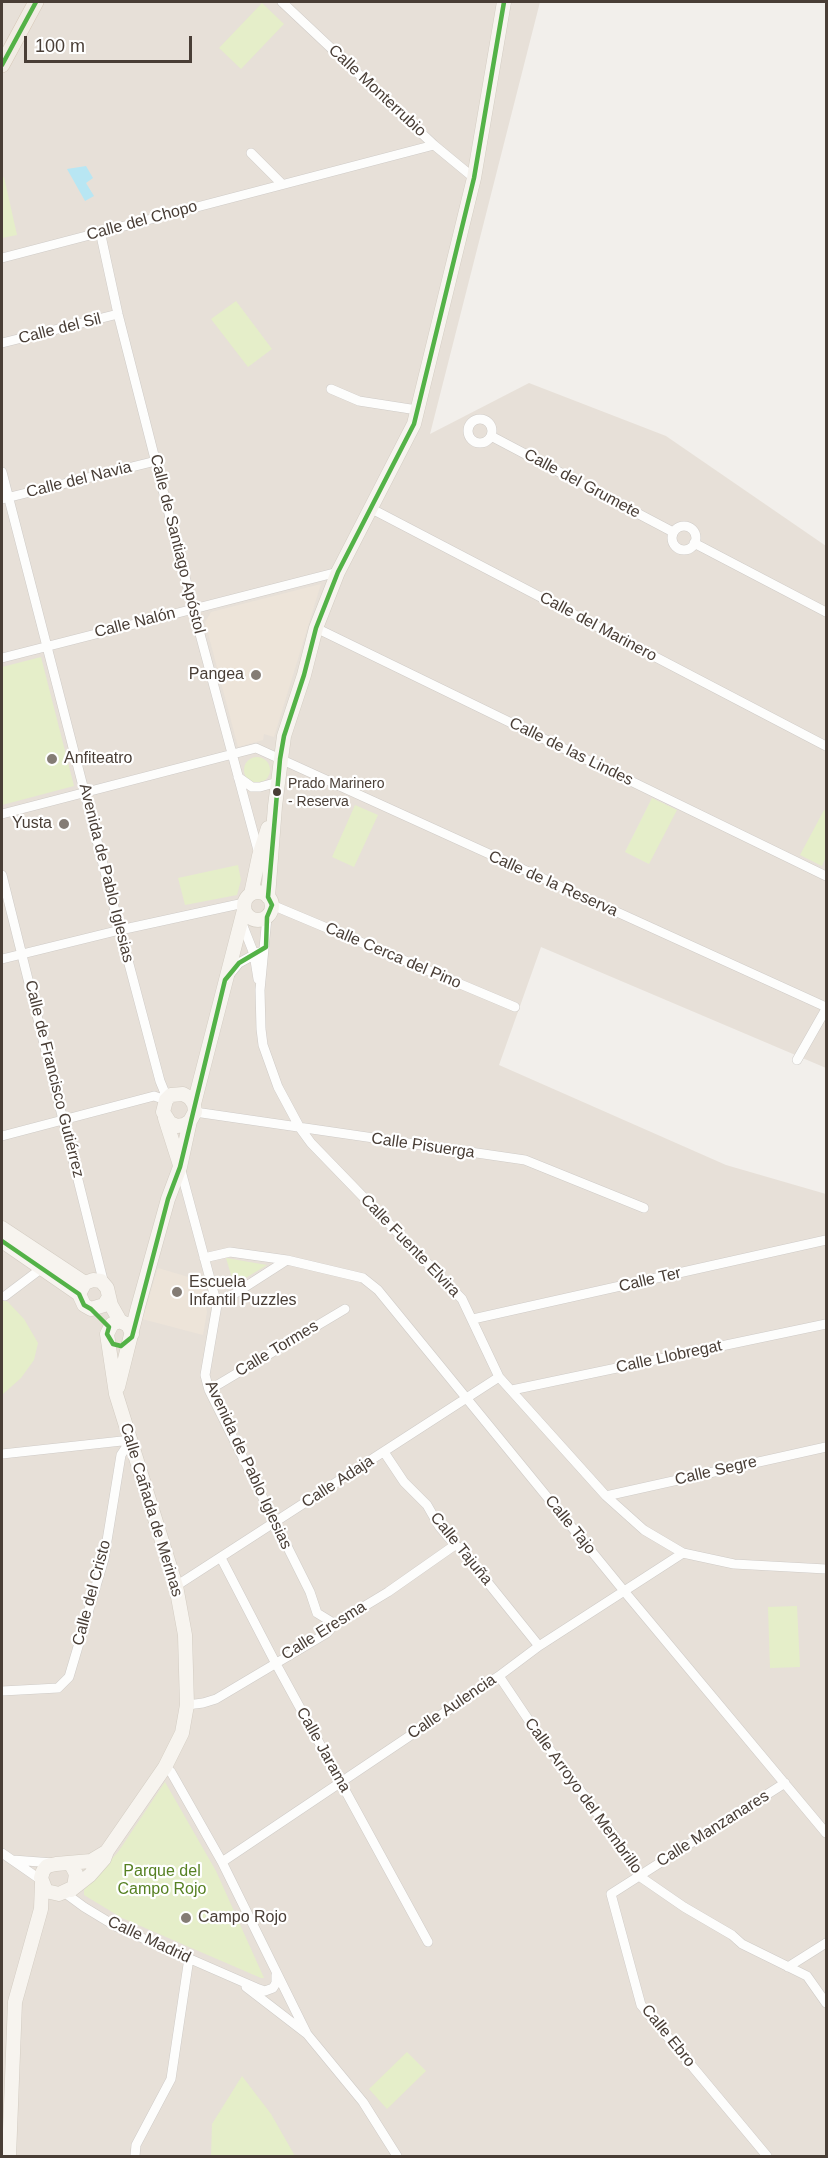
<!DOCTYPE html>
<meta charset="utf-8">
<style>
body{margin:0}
#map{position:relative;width:828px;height:2158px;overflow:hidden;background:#f2efeb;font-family:Helvetica,sans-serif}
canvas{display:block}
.frame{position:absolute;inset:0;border:3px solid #493e36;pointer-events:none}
.scale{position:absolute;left:24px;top:36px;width:168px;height:27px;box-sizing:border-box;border:3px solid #493e36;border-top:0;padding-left:8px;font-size:18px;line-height:21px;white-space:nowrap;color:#493e36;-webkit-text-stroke:4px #fff;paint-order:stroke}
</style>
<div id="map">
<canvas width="828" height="2158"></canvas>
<div class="frame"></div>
<div class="scale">100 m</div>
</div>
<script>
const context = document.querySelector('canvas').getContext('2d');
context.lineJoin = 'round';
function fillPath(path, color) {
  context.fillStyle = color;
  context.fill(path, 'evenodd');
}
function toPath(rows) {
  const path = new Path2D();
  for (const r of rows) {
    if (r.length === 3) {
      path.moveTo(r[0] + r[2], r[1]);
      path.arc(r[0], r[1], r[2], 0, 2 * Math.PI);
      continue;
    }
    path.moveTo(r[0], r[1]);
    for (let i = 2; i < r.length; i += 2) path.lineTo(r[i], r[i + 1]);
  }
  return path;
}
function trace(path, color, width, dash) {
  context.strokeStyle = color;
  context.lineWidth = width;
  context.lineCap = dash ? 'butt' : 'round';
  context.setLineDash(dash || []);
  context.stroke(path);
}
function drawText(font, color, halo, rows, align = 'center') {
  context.font = font + ' Helvetica,sans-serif';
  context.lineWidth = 4.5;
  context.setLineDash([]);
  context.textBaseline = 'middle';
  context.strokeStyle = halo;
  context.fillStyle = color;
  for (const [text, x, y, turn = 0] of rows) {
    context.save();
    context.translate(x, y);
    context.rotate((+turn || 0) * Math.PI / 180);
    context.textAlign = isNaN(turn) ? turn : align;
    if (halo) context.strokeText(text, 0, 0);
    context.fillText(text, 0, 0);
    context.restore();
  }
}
fillPath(toPath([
 [2,2,540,2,430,434,529,383,666,436,826,546,826,1068,541,947,499,1065,726,1165,826,1194,826,2156,2,2156]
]), '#e7e0d8');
fillPath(toPath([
 [321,584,274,737,264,734,263,740,238,747,205,622,211,612],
 [158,1268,202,1281,207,1312,203,1335,142,1319]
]), '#ede4d9');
fillPath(toPath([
 [262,3,284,24,241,69,219,48],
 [4,177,17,235,2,238,2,178],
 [236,301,272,349,248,367,211,319],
 [41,657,74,786,2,805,2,667],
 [257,770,13],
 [652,798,677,810,649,864,625,852],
 [355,805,378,815,354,867,332,857],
 [824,810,826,811,826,857,822,866,800,855],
 [238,865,241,880,237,895,185,905,178,878],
 [226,1258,267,1265,234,1285],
 [2,1298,8,1302,24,1319,38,1343,34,1360,21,1378,2,1395],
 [797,1606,800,1667,770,1668,768,1607],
 [165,1782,216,1871,264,1978,261,1978,122,1918,84,1895,84,1890,118,1852],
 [407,2052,426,2071,387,2109,369,2089],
 [242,2076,271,2114,295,2156,211,2156,212,2124]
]), '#e5eec9');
fillPath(toPath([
 [86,166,93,178,86,183,94,196,85,201,67,169]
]), '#b8e6f3');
const street = toPath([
 [282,2,434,145,474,178],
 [251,153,282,184],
 [100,231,118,314,193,608,259,854],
 [2,258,434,145],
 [2,343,118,314],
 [331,389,359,401,417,410],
 [480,431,12],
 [491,436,673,532],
 [2,472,120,930,160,1081,167,1098],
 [2,499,156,461],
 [370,508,826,746],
 [684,538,12],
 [694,543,826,612],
 [316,628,826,876],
 [2,658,338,572],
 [238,777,252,787,260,787,278,782],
 [2,814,256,748,826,1007],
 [2,875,104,1284],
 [272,905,515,1007],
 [267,917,260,990,261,1029,263,1045,278,1087,300,1128,311,1143,462,1299,499,1377,606,1496,644,1530,683,1553,734,1564,826,1569],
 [241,921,254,954,258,979],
 [2,959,120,930,244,903],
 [230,974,239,963,259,952],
 [797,1060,826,1009],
 [195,1112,525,1160,644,1208],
 [2,1136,154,1096,166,1100],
 [180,1167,217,1305,205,1375,209,1390,310,1592,317,1613,335,1624],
 [204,1258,230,1252,287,1260,363,1278,378,1290,624,1591,826,1833],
 [5,1296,42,1268],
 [217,1305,287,1260],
 [473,1319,826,1240],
 [209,1390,345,1309],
 [512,1390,826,1324],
 [384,1452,404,1482,427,1505,439,1526,455,1545,460,1548,539,1646],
 [2,1454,131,1440],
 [606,1496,826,1447],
 [221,1558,275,1662,428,1942],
 [176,1586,499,1377],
 [499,1676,538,1734,615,1837,639,1876,684,1907,732,1935,742,1944,807,1976,826,2003],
 [2,1691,58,1688,69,1677,104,1559,121,1455,131,1440],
 [187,1705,203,1703,216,1699,327,1633,335,1624,388,1592,455,1545],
 [165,1767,171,1772,222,1862,307,2034],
 [2,1853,41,1880],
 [13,1860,53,1863],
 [222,1862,499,1676,539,1646,683,1553],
 [65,1893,84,1907,117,1927,259,1989,265,1991,273,1988,276,1983,276,1975],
 [788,1967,826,1943],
 [246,1987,307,2034,363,2102,397,2156],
 [135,2156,136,2145,171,2079,189,1958],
 [767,2156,641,2005,611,1894,785,1783]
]);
const secondary = toPath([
 [258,906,14],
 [251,894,259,856,268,828],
 [268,897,275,806,284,736,304,675,316,628,338,572,414,424,474,178,504,2],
 [194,1104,244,910],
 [165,1118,180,1165],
 [2,1228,85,1283],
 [2,1241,79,1294],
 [109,1297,104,1305,91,1309,84,1305,79,1294,85,1283,93,1280,101,1281,107,1288,111,1305,120,1321],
 [118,1387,138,1307,168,1199,180,1167,190,1121,195,1112,194,1104,190,1098,183,1094,171,1095,166,1100,163,1112,170,1123,177,1126,184,1125,190,1121],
 [69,1864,72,1866,76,1874,74,1887,59,1894,46,1891,41,1878,43,1871,47,1866,56,1864,91,1861,106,1852],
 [71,1890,90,1875,104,1859,107,1851,165,1767,182,1733,187,1705,185,1635,176,1586,116,1394,107,1334,112,1324,120,1321,128,1325,132,1334],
 [9,2156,15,2002,41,1909,42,1883]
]);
const primary = toPath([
 [2,65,36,2]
]);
trace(street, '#cfcbc7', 10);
trace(secondary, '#d3ccc2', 15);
trace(primary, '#d6c7b7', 16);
trace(street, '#fdfdfc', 9);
trace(secondary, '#f7f4ef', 14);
trace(primary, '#f1ece4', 15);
trace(toPath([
 [2,65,36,2],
 [2,1241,79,1294,84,1305,91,1309,109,1327,107,1334,113,1344,121,1346,132,1337,168,1199,180,1167,225,980,239,963,266,947,267,917,272,905,268,897,280,759,284,736,304,675,316,628,338,572,414,424,474,178,504,2]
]), '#53b247', 4.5);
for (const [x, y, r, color] of [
 [256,675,6,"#847c75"],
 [52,759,6,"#847c75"],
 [277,792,5,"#493e36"],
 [64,824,6,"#847c75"],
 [177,1292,6,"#847c75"],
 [186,1918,6,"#847c75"]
]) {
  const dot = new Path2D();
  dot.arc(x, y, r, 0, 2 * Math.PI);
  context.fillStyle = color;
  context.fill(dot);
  trace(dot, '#fff', 2);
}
drawText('14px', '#493e36', '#fff', [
 ["Prado Marinero",288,784],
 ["- Reserva",288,802]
], 'left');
drawText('16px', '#493e36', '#fff', [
 ["Calle Monterrubio",377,91,43],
 ["Calle del Chopo",142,221,-15],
 ["Calle del Sil",60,329,-14],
 ["Calle del Navia",79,480,-14],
 ["Calle del Grumete",582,484,28],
 ["Calle de Santiago Apóstol",177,544,76],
 ["Calle Nalón",135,623,-14],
 ["Calle del Marinero",598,627,28],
 ["Calle de las Lindes",571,752,26],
 ["Avenida de Pablo Iglesias",106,873,76],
 ["Calle de la Reserva",553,884,24],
 ["Calle Cerca del Pino",393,956,23],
 ["Calle de Francisco Gutiérrez",54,1079,76],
 ["Calle Pisuerga",423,1146,8],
 ["Calle Fuente Elvira",410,1246,46],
 ["Calle Ter",650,1280,-13],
 ["Calle Tormes",277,1349,-31],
 ["Calle Llobregat",669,1357,-12],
 ["Avenida de Pablo Iglesias",248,1465,65],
 ["Calle Segre",716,1471,-13],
 ["Calle Adaja",338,1482,-33],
 ["Calle Cañada de Merinas",151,1510,73],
 ["Calle Tajo",570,1525,51],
 ["Calle Tajuña",461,1549,51],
 ["Calle del Cristo",92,1593,-75],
 ["Calle Eresma",324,1631,-32],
 ["Calle Aulencia",452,1707,-34],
 ["Calle Jarama",323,1750,61],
 ["Calle Arroyo del Membrillo",583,1796,54],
 ["Calle Manzanares",713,1829,-32],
 ["Calle Madrid",149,1940,25],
 ["Calle Ebro",668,2036,51]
]);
drawText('16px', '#493e36', '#fff', [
 ["Pangea",244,675,"right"],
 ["Anfiteatro",64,759],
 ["Yusta",52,824,"right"],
 ["Escuela",189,1283],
 ["Infantil Puzzles",189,1301],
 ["Campo Rojo",198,1918]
], 'left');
drawText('16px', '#578123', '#fff', [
 ["Parque del",162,1872],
 ["Campo Rojo",162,1890]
]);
</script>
